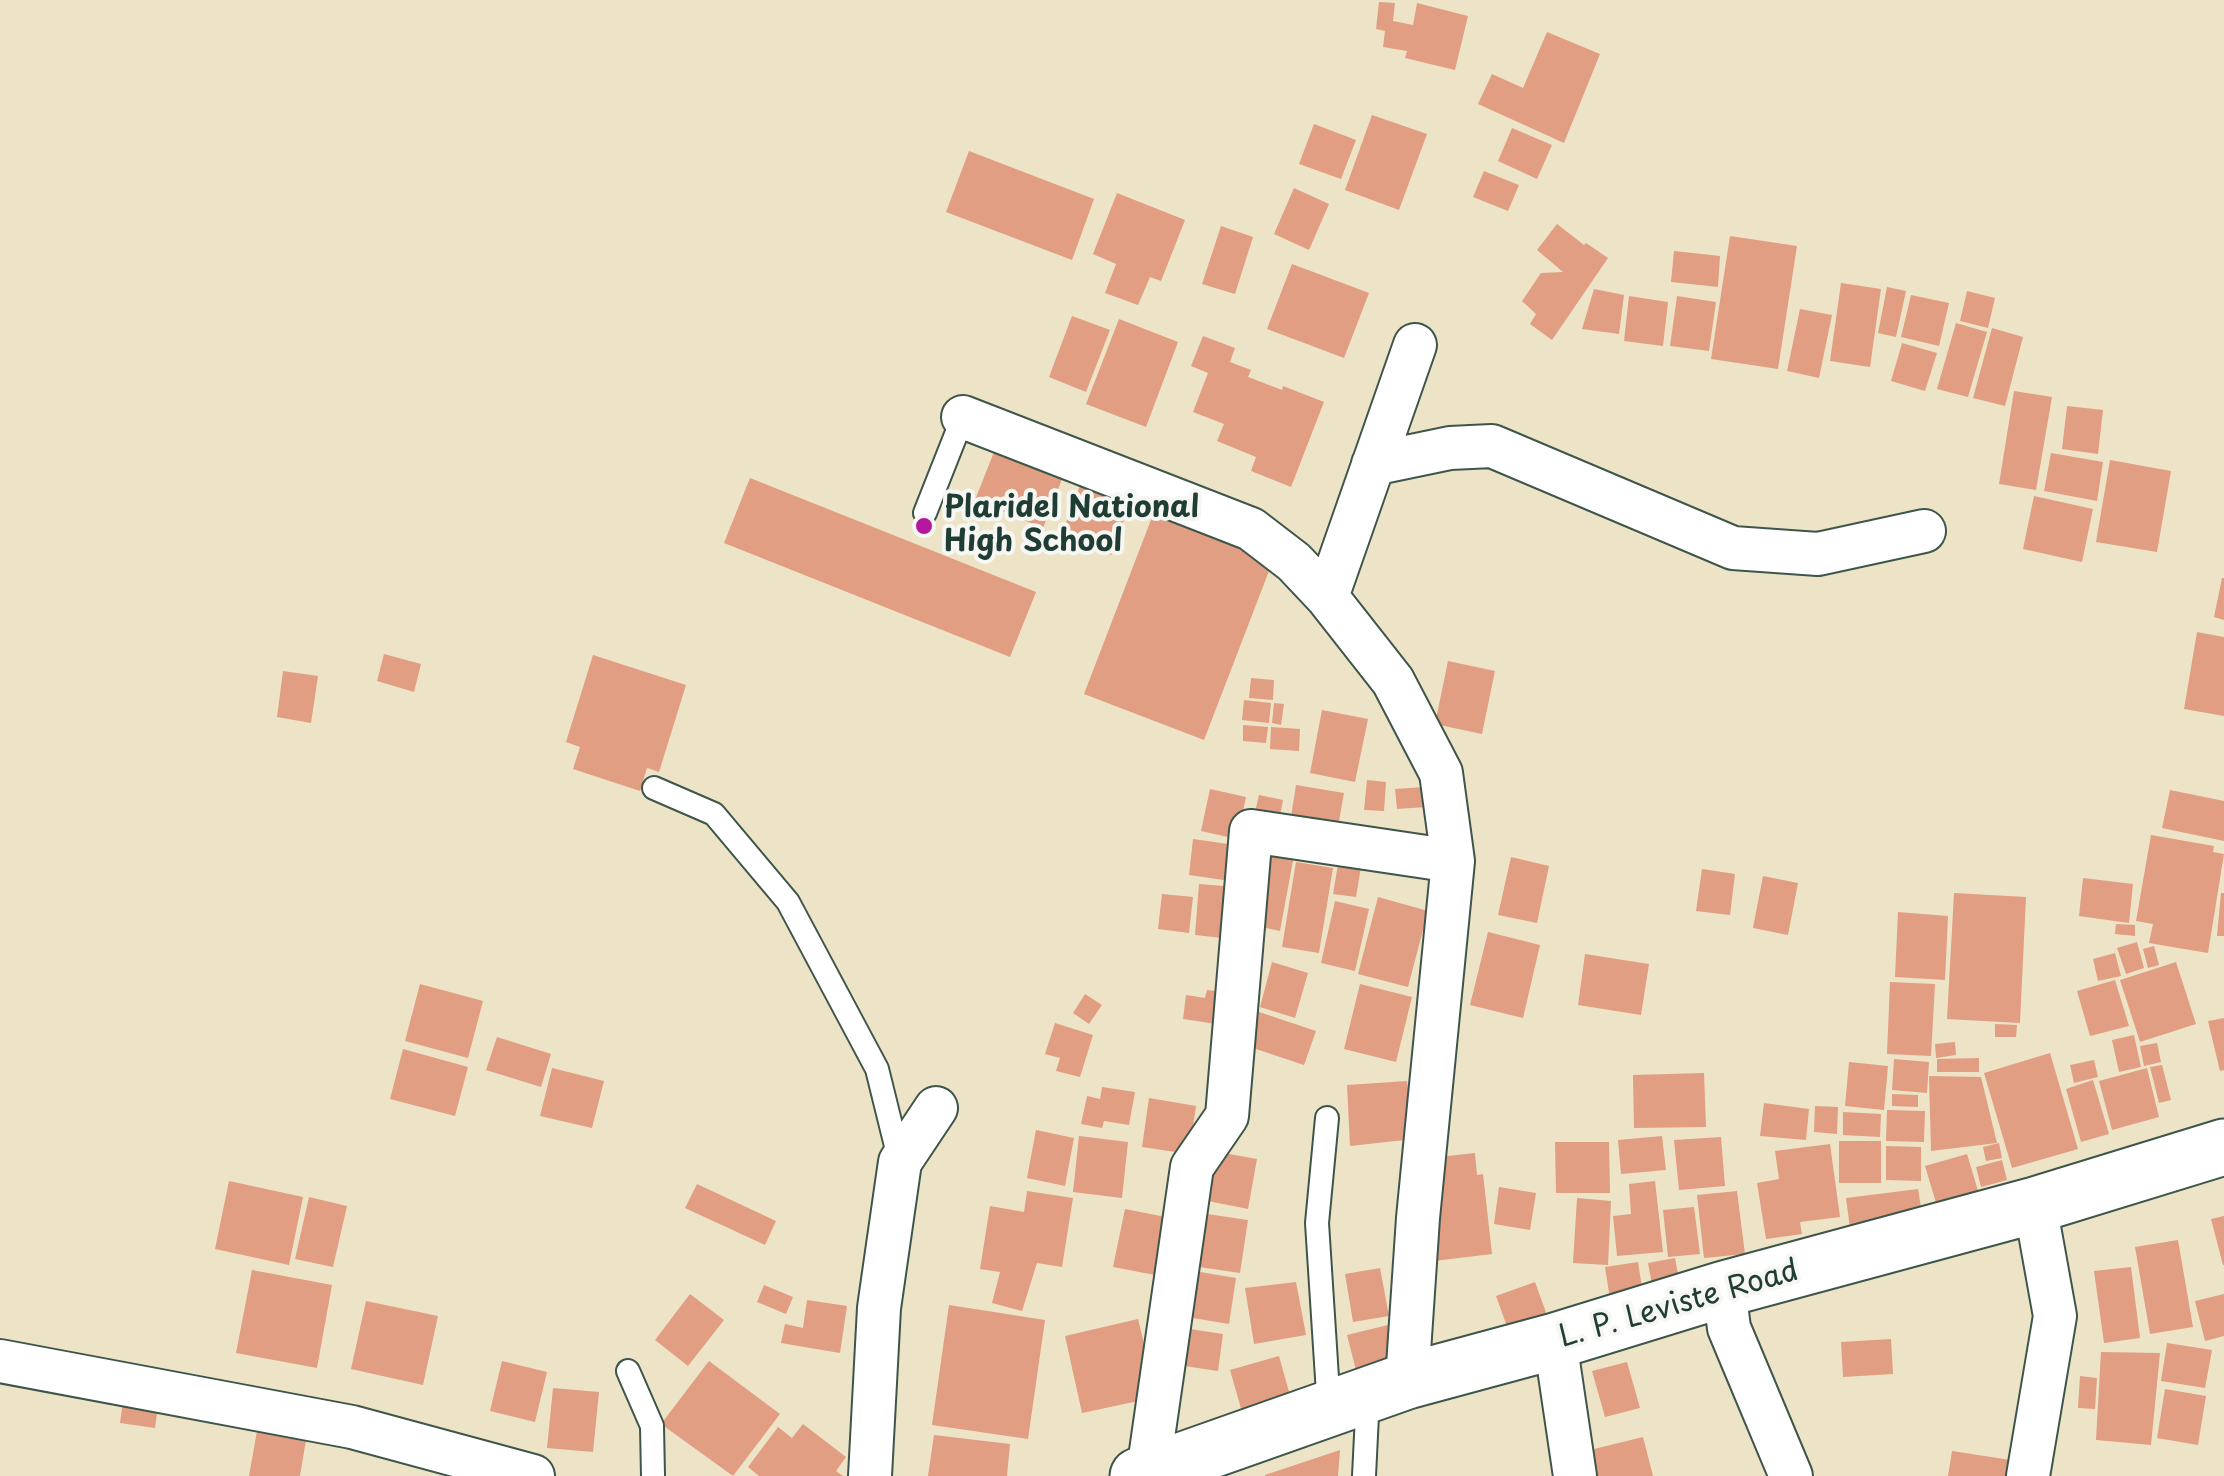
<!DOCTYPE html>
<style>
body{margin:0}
canvas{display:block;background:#ede3c6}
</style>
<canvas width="2224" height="1476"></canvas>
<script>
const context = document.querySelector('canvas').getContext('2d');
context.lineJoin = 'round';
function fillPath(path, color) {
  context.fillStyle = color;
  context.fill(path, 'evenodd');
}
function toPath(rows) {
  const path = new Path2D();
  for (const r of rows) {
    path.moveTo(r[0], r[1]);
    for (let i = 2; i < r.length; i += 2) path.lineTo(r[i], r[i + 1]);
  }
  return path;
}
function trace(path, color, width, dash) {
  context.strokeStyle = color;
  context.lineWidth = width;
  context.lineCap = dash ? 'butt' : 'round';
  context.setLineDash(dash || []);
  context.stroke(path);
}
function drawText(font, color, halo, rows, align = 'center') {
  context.font = font + ' "Playpen Sans",sans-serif';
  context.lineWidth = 8;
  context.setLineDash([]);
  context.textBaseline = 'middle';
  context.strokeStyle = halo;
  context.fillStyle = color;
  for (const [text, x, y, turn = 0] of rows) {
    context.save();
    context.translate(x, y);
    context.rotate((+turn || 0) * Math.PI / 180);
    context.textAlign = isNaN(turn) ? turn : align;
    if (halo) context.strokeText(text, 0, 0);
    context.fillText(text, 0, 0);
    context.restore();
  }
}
fillPath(toPath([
 [1379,2,1395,3,1393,21,1413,25,1417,3,1468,16,1455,70,1405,58,1407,51,1383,47,1385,31,1376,29],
 [1547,32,1600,54,1564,143,1478,104,1492,74,1523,88],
 [1372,115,1427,134,1399,210,1345,190],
 [1314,124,1356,140,1341,179,1299,164],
 [1512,128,1552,145,1537,179,1498,161],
 [969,151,1094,199,1072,260,946,212],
 [1484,171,1519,185,1508,211,1473,197],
 [1294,188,1329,204,1309,250,1274,234],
 [1117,193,1185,220,1161,281,1150,277,1138,305,1105,293,1116,264,1093,254],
 [1557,224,1584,245,1586,243,1608,258,1552,340,1530,324,1536,314,1522,301,1541,273,1563,272,1537,250],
 [1221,226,1253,237,1235,294,1202,284],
 [1730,236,1797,246,1778,369,1711,359],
 [1674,251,1720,256,1718,287,1671,282],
 [1292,264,1369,293,1344,358,1267,329],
 [1841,283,1881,289,1870,367,1830,361],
 [1887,287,1906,291,1896,337,1878,333],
 [1594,289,1624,295,1619,334,1582,329],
 [1967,291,1995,298,1988,328,1960,321],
 [1911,295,1949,303,1939,346,1901,337],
 [1629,296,1668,302,1663,346,1624,341],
 [1677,296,1716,302,1709,351,1670,346],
 [1800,309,1832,315,1819,378,1787,371],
 [1072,316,1110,330,1086,392,1049,377],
 [1119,319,1178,342,1146,427,1086,404],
 [1956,323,1987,332,1968,397,1937,389],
 [1992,328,2023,337,2005,406,1973,398],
 [1203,336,1235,348,1230,362,1251,370,1248,377,1282,390,1283,386,1324,402,1291,487,1251,471,1256,457,1217,441,1224,424,1193,412,1208,373,1191,366],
 [1902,343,1937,353,1925,391,1891,381],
 [2014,391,2052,397,2036,490,1999,484],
 [2067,406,2103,410,2098,454,2062,449],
 [994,452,1062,479,1043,528,975,500],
 [2051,453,2103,462,2097,501,2044,491],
 [2110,460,2171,471,2157,552,2096,542],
 [750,478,1036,592,1010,657,724,543],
 [1082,480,1132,498,1111,555,1061,536],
 [2034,496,2093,509,2082,562,2023,549],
 [1154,512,1274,558,1204,740,1084,694],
 [2222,578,2224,578,2224,620,2214,617],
 [2197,632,2224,637,2224,716,2184,709],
 [384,654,421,664,414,692,377,681],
 [593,655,686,685,659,772,647,768,640,791,573,769,580,747,566,742],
 [1448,661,1495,671,1482,734,1435,724],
 [283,671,318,676,311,723,277,717],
 [1251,678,1274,680,1273,700,1249,698],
 [1244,700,1271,703,1269,723,1242,720],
 [1274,703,1284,704,1281,725,1272,723],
 [1322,710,1368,719,1355,782,1310,773],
 [1243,725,1268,727,1266,743,1243,741],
 [1271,727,1300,729,1299,751,1270,749],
 [1367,780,1386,782,1384,811,1364,810],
 [1296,785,1344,793,1336,838,1289,829],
 [1424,787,1426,807,1397,809,1395,789],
 [1210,789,1246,797,1237,839,1201,831],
 [2170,790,2224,801,2224,841,2162,828],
 [1259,795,1283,800,1277,830,1252,826],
 [2151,835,2214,846,2213,852,2224,854,2208,953,2149,943,2153,924,2136,921],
 [1193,839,1235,845,1231,881,1189,875],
 [1266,850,1294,855,1280,931,1252,925],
 [1511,857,1549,866,1537,923,1498,915],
 [1339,858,1362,861,1356,897,1333,894],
 [1296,862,1333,868,1319,953,1282,947],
 [1702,869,1735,874,1730,915,1696,911],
 [1763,876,1798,883,1788,935,1753,928],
 [2083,878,2133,884,2129,923,2079,916],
 [1199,884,1236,887,1232,939,1195,935],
 [1954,893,2026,897,2020,1023,1947,1019],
 [2221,893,2224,893,2224,936,2217,936],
 [1162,894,1193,897,1189,933,1158,929],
 [1378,897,1428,911,1408,987,1358,974],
 [1335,901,1369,909,1355,971,1321,963],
 [1898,912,1948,916,1945,980,1895,977],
 [2116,924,2135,925,2135,936,2115,934],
 [1488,932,1540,945,1523,1018,1470,1005],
 [2137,942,2144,968,2126,974,2117,948],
 [2154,946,2159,965,2148,968,2143,949],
 [2115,953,2121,976,2098,981,2093,959],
 [1585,954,1649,964,1641,1015,1578,1005],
 [1272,962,1308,973,1295,1018,1260,1007],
 [2176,962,2196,1024,2140,1042,2120,980],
 [2115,980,2129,1026,2090,1036,2077,991],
 [1890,982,1935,984,1931,1056,1887,1054],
 [420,984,483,1001,468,1058,405,1041],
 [1360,984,1412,997,1396,1062,1344,1049],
 [1207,990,1234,993,1230,1026,1183,1019,1186,995,1205,998],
 [1085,994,1102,1005,1089,1024,1073,1013],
 [1256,1011,1316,1031,1304,1065,1244,1045],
 [2224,1018,2224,1070,2220,1071,2208,1021],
 [1055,1023,1093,1035,1080,1077,1056,1071,1060,1058,1045,1054],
 [1995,1024,2017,1025,2016,1037,1995,1037],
 [2134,1035,2141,1067,2119,1072,2112,1040],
 [497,1037,551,1054,541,1087,486,1070],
 [1955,1042,1956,1055,1936,1058,1935,1044],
 [2157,1043,2161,1062,2144,1066,2140,1046],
 [403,1049,468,1067,455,1116,390,1099],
 [2050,1053,2078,1149,2012,1168,1984,1073],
 [1979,1058,1979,1072,1937,1072,1937,1059],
 [1894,1059,1929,1062,1927,1093,1892,1090],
 [2094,1060,2098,1077,2074,1083,2070,1065],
 [1849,1062,1888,1066,1884,1110,1845,1106],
 [2162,1065,2171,1100,2159,1103,2150,1067],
 [552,1068,604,1081,592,1128,540,1116],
 [2147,1068,2159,1117,2112,1130,2099,1081],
 [1704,1073,1706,1127,1634,1128,1633,1075],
 [1929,1076,1981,1077,1997,1143,1931,1151],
 [2093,1080,2109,1134,2081,1142,2066,1089],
 [1407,1081,1414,1139,1350,1146,1347,1085],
 [1102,1087,1135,1092,1129,1125,1104,1121,1102,1128,1081,1124,1087,1096,1100,1099],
 [1892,1094,1918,1095,1918,1107,1892,1106],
 [1149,1098,1196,1106,1189,1154,1142,1147],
 [1764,1103,1809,1109,1806,1140,1760,1136],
 [1815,1106,1838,1107,1837,1134,1814,1132],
 [1887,1110,1925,1111,1924,1142,1886,1141],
 [1843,1112,1881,1114,1880,1137,1843,1135],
 [1036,1130,1074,1138,1065,1186,1027,1178],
 [1079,1136,1128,1142,1122,1198,1073,1192],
 [1662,1136,1666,1170,1621,1174,1618,1140],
 [1721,1137,1725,1186,1679,1190,1674,1140],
 [1839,1141,1881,1141,1881,1183,1839,1183],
 [1555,1142,1609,1142,1610,1193,1556,1193],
 [1999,1143,2002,1158,1986,1161,1983,1147],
 [1830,1144,1840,1217,1800,1222,1802,1234,1766,1239,1757,1183,1779,1179,1775,1151],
 [1886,1146,1921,1147,1921,1181,1886,1180],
 [1218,1152,1257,1159,1248,1209,1208,1201],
 [1475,1153,1477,1175,1483,1174,1492,1254,1434,1261,1429,1158],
 [1967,1154,1979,1194,1937,1206,1925,1166],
 [2002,1160,2007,1180,1981,1187,1976,1167],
 [229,1181,303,1197,289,1265,215,1249],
 [1655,1181,1663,1252,1617,1256,1613,1216,1631,1214,1629,1184],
 [697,1184,776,1221,765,1245,685,1208],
 [1499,1187,1536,1193,1530,1230,1494,1224],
 [1918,1189,1924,1226,1851,1236,1846,1198],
 [1027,1191,1073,1198,1062,1267,1037,1263,1022,1311,992,1303,1000,1272,980,1269,990,1206,1024,1212],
 [1737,1191,1745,1254,1704,1258,1697,1195],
 [309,1197,347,1206,333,1267,295,1259],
 [1577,1198,1611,1201,1608,1265,1573,1263],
 [1694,1207,1700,1254,1668,1257,1663,1210],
 [1125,1209,1171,1218,1160,1276,1113,1267],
 [1207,1214,1248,1220,1240,1273,1199,1267],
 [2224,1216,2224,1265,2223,1265,2211,1219],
 [2178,1240,2193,1327,2150,1334,2135,1247],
 [1675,1258,1681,1290,1654,1295,1648,1263],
 [1638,1262,1643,1294,1610,1299,1605,1267],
 [2131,1267,2140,1338,2104,1343,2094,1271],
 [1380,1268,1389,1316,1353,1322,1345,1274],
 [252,1270,332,1285,317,1368,236,1353],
 [1188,1270,1236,1278,1229,1324,1181,1316],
 [1296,1282,1306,1335,1254,1344,1245,1288],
 [1535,1282,1548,1318,1509,1332,1496,1296],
 [764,1285,793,1297,786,1314,757,1302],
 [690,1294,724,1320,688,1366,655,1340],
 [2224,1294,2224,1336,2205,1341,2195,1301],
 [807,1300,847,1306,840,1353,781,1343,785,1324,803,1328],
 [366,1301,438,1316,423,1385,351,1369],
 [949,1305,1045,1320,1028,1439,932,1425],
 [1138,1319,1157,1397,1082,1413,1065,1336],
 [1392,1324,1402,1362,1357,1374,1347,1335],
 [1177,1327,1223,1334,1218,1371,1171,1364],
 [1891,1339,1893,1374,1843,1377,1841,1342],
 [2167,1343,2212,1350,2205,1388,2161,1381],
 [2101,1352,2160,1353,2151,1445,2096,1440],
 [1279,1356,1291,1399,1242,1412,1230,1370],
 [502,1361,547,1372,535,1422,490,1411],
 [709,1361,780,1414,733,1476,661,1424],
 [1627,1362,1640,1408,1605,1417,1592,1371],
 [2080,1376,2097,1378,2095,1409,2078,1408],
 [553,1388,599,1392,593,1452,547,1448],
 [2165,1389,2206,1396,2198,1445,2157,1438],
 [124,1394,159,1399,155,1428,120,1423],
 [803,1424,846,1457,836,1471,843,1476,759,1476,748,1467,778,1427,792,1438],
 [257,1431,306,1440,300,1476,249,1476],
 [934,1435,1010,1444,1007,1476,928,1476],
 [1643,1437,1653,1476,1589,1476,1582,1452],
 [1340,1450,1338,1476,1265,1476,1265,1475],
 [1952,1451,2017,1461,2015,1476,1948,1476]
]), '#e29e82');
const lane = toPath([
 [925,513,963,417],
 [654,788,714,814,788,902,877,1069,900,1162],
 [1327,1118,1317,1223,1329,1409],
 [628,1371,652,1426,653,1476],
 [1364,1476,1368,1395]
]);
const street = toPath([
 [963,417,1251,529,1294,562,1327,597,1393,681,1441,773,1453,861,1418,1218,1407,1381],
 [1373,464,1450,448,1492,446,1733,548,1818,554,1924,531],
 [1327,597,1415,345],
 [1724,1289,1729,1328,1791,1476],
 [1555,1341,1575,1476],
 [0,1361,352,1427,533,1476],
 [1148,1472,1192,1167,1227,1116,1251,831,1453,861],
 [870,1476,879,1308,900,1162,936,1108],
 [2028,1476,2055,1316,2035,1205]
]);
const secondary = toPath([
 [1138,1476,1407,1381,1555,1341,1724,1289,2035,1205,2224,1147]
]);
trace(lane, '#3e564a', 26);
trace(street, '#3e564a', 46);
trace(secondary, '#3e564a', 59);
trace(lane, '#fff', 22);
trace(street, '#fff', 42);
trace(secondary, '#fff', 55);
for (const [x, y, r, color] of [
 [924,526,10,"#b5179e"]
]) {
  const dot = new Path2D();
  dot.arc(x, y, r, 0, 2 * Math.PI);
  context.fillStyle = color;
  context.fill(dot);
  trace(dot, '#f6f6f2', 4);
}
drawText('bold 30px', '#1f3d34', '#f6f6f2', [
 ["Plaridel National",944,509],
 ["High School",944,543]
], 'left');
drawText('30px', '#1f3d34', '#f6f6f2', [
 ["L. P. Leviste Road",1679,1305,-16]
]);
</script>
